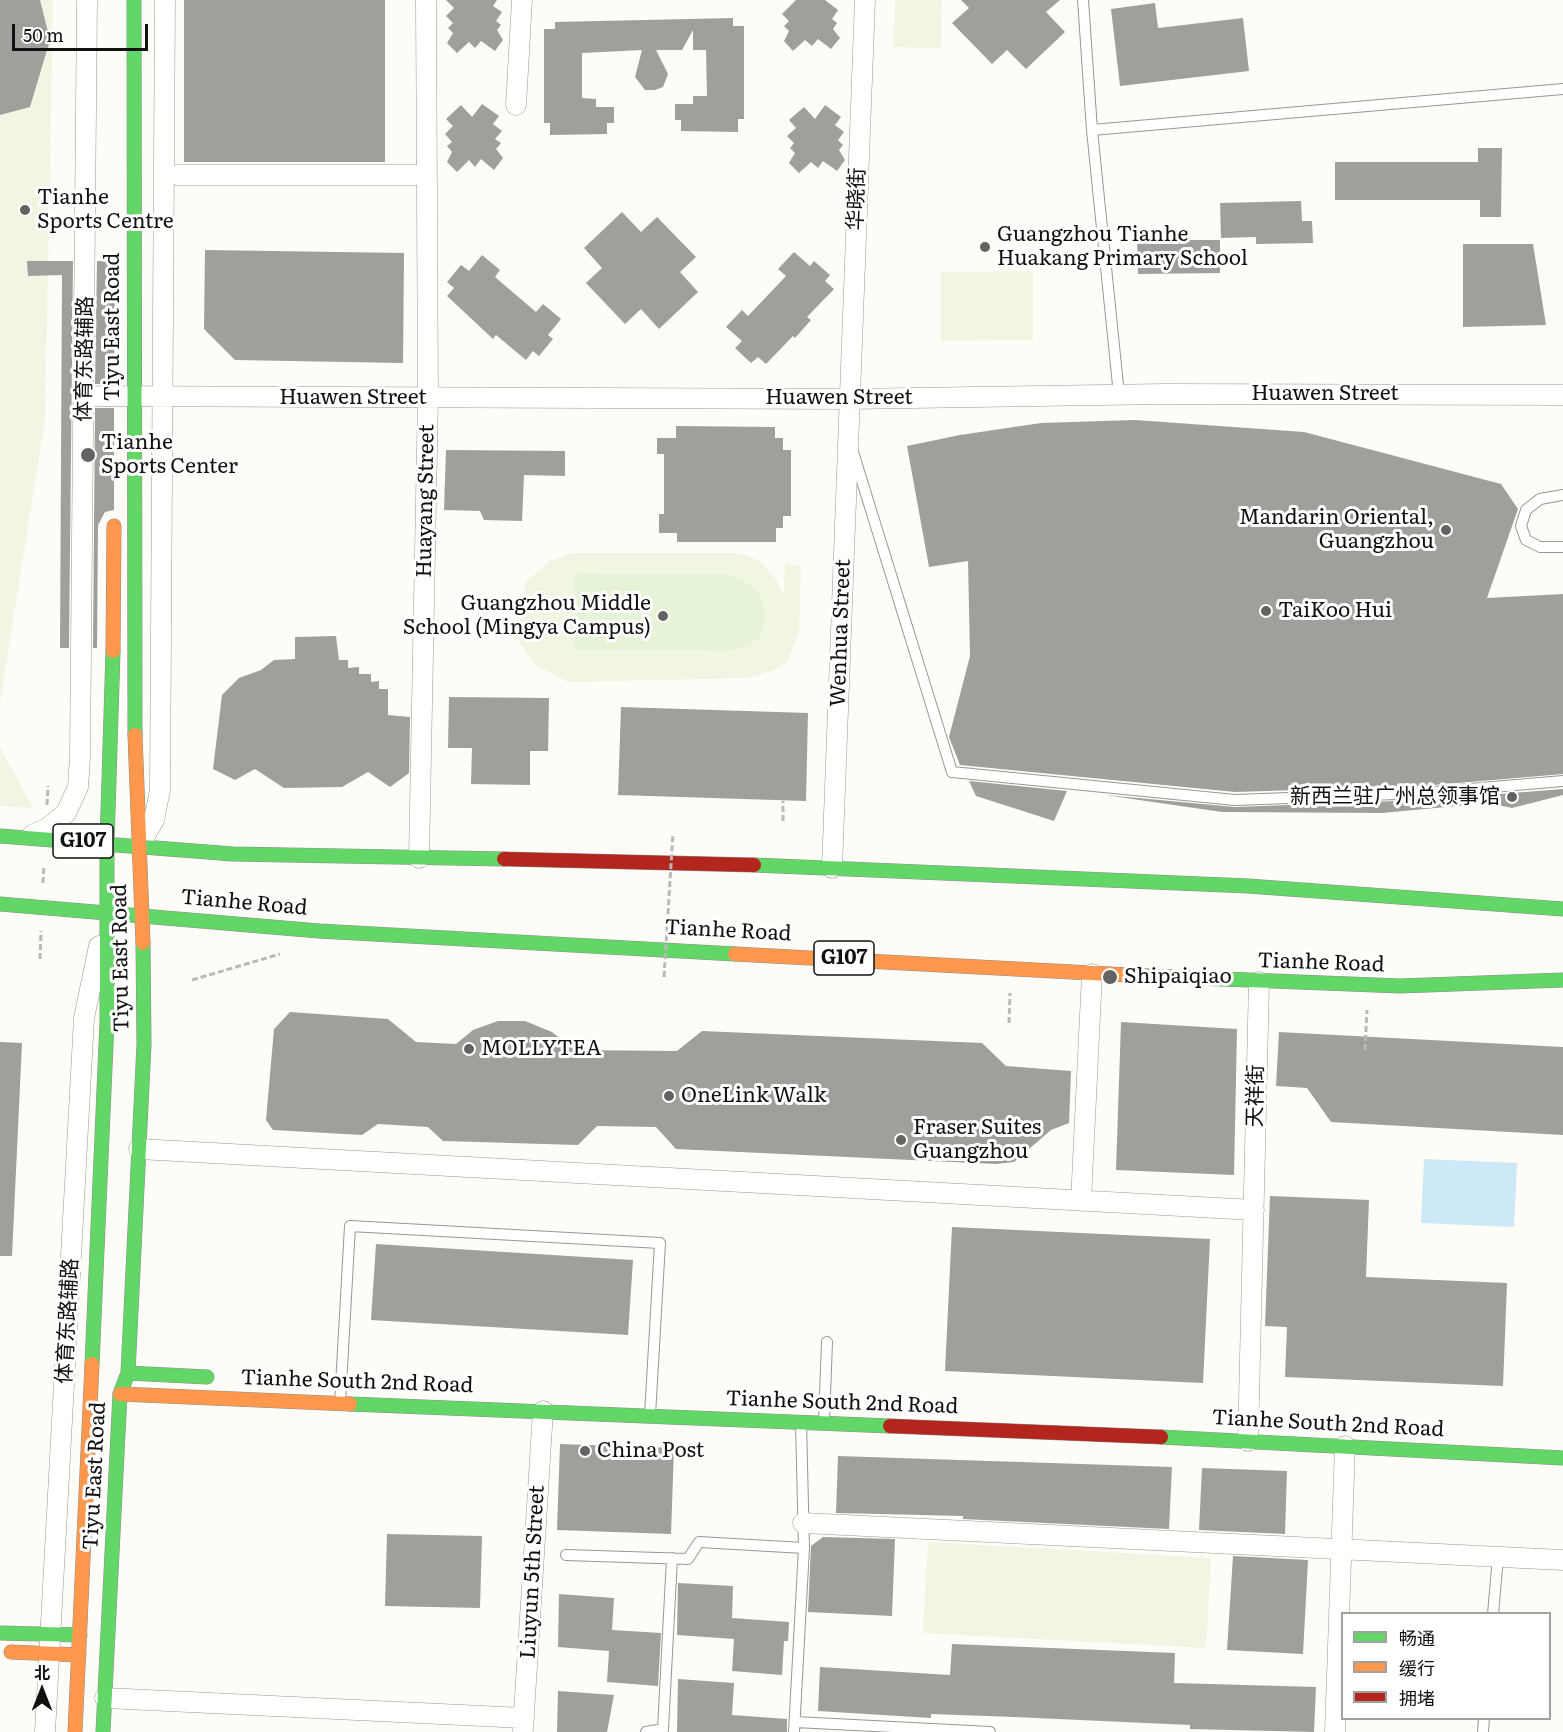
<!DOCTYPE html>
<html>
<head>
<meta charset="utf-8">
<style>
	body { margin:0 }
	#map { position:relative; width:1563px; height:1732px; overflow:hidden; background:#fdfcf7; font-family:Literata,"Noto Sans SC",serif }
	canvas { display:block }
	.legend { position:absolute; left:1341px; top:1612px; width:210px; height:108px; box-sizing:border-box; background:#fff; border:2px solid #a0a0a0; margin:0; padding:8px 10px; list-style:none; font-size:18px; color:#111 }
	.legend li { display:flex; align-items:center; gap:12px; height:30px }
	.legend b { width:30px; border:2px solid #a0a0a0 }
	.north { position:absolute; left:12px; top:1660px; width:60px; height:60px; -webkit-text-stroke:4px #fff; paint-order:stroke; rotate:0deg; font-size:16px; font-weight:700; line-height:24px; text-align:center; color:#111 }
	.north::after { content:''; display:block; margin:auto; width:21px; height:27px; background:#111; clip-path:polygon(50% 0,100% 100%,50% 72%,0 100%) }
	.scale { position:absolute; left:12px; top:24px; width:136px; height:27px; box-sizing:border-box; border:3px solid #111; border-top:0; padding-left:8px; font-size:18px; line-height:21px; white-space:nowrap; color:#111; -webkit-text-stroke:4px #fff; paint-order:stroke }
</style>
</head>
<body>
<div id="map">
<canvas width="1563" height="1732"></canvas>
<ul class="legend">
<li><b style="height:8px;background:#63d668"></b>畅通</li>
<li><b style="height:8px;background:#ff974d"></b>缓行</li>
<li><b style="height:8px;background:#b3261e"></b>拥堵</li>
</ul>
<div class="north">北</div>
<div class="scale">50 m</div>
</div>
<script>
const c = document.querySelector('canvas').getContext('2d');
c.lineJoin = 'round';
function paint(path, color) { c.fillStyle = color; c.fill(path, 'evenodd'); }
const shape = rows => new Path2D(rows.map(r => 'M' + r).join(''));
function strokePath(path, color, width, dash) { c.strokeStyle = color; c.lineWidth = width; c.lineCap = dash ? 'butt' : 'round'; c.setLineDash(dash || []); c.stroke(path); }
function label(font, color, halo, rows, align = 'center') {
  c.font = font + ' Literata,"Noto Sans SC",serif'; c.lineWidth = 6; c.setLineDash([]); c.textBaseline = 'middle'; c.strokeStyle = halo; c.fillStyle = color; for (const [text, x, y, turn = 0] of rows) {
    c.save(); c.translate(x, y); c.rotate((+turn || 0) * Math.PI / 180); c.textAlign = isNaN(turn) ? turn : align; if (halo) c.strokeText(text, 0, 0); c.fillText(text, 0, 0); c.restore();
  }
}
const green = shape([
	[575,573,728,574,747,582,762,597,766,616,761,637,747,646,728,651,574,650]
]);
const pitch = shape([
	[0,0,53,0,45,419,0,703],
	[895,0,942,0,941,48,894,47],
	[1033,271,1033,340,941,341,941,272],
	[573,553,738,553,758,560,775,578,784,594,785,563,801,566,799,631,787,662,772,671,747,678,568,682,534,664,517,638,517,621,526,582,550,561],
	[575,573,728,574,747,582,762,597,766,616,761,637,747,646,728,651,575,650],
	[0,747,33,808,0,806],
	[928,1542,1211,1558,1206,1648,923,1633]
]);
const water = shape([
	[1424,1159,1517,1163,1514,1227,1421,1223]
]);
const building = shape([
	[0,0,40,0,50,40,30,107,0,115],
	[184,0,385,0,385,162,184,162],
	[446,0,497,0,493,6,502,12,496,21,501,25,497,30,503,40,495,51,481,41,475,48,469,42,457,53,447,43,453,33,448,28,453,23,446,16,454,8],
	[796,0,825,0,838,10,832,19,837,23,833,29,840,38,831,49,818,39,812,46,805,40,793,51,784,41,789,31,784,26,789,21,782,14],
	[961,0,1060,0,1046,12,1065,32,1026,69,1007,50,992,64,952,23,969,8],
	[1155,3,1158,28,1243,18,1249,71,1120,86,1111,9],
	[733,18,733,26,744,26,744,119,738,119,738,132,681,131,681,120,675,120,675,104,693,104,693,96,707,96,706,50,693,50,693,30,682,50,656,50,668,74,663,87,655,90,645,90,635,77,642,50,582,53,582,98,596,99,596,107,614,107,614,123,607,123,607,134,550,135,550,123,544,123,544,29,555,29,555,22],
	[482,104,499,116,493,124,502,131,495,139,501,143,496,149,503,158,494,170,481,159,475,167,469,160,457,172,447,162,452,152,447,146,452,142,445,134,453,126,446,119,461,105,472,117],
	[825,105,841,117,835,125,844,132,838,140,843,145,839,150,845,160,837,171,823,161,818,168,811,162,799,173,789,163,795,153,790,148,794,143,787,136,796,128,789,120,804,107,815,119],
	[1478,148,1502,148,1501,217,1480,217,1480,200,1335,200,1335,162,1478,162],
	[1301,201,1302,221,1312,221,1313,243,1256,244,1256,237,1221,238,1220,203],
	[622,212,641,232,657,217,696,257,680,272,698,292,659,329,641,309,625,324,586,283,602,268,584,248],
	[1137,240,1220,240,1220,273,1138,274],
	[1463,244,1533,244,1546,325,1463,327],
	[205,250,404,253,403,363,235,360,204,329],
	[794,252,810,266,814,261,830,275,825,281,834,289,807,317,811,320,795,338,793,336,766,364,758,357,751,363,735,348,742,341,726,327,742,310,748,316,786,276,778,269],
	[482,255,500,270,495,277,536,312,543,304,561,319,548,335,553,339,539,356,533,351,526,360,496,335,493,339,447,296,454,288,447,282,461,265,469,271],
	[27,261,73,261,69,648,60,648,62,275,28,276],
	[97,261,115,261,114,384,95,384],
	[95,408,114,408,114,510,105,512,98,525,97,648,93,648],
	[1135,420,1304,432,1501,484,1518,509,1487,598,1563,594,1563,774,1423,786,1235,792,960,765,949,737,970,656,968,561,929,567,907,446,960,435,1041,423],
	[676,426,775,427,775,438,783,438,783,450,791,450,791,516,783,516,783,528,776,528,776,542,677,542,677,533,659,533,659,514,664,514,664,454,657,454,657,438,676,438],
	[446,450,565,451,565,476,524,475,522,521,484,520,480,511,444,510],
	[336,636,339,660,348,660,348,668,359,667,359,674,371,674,371,682,379,681,379,689,388,689,388,715,410,717,409,773,390,787,368,772,342,787,284,788,255,769,235,780,213,769,222,695,239,678,261,670,274,660,295,659,295,637],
	[449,697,549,698,548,751,530,751,530,785,471,784,472,748,448,748],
	[621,707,808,713,806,801,618,795],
	[969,781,1067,791,1054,821,976,796],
	[1563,789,1563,795,1512,808,1489,803,1382,813,1222,812,1105,795,1235,807,1424,800],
	[290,1012,388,1019,416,1042,456,1044,473,1030,498,1021,525,1021,552,1032,575,1050,677,1051,702,1031,982,1043,1006,1066,1071,1071,1069,1123,1051,1130,1014,1162,996,1164,676,1149,656,1127,597,1126,578,1145,443,1141,428,1127,378,1124,362,1135,273,1130,266,1120,274,1029],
	[1121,1022,1237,1029,1234,1175,1116,1170],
	[1279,1032,1563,1047,1563,1135,1331,1122,1307,1088,1276,1086],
	[0,1042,22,1043,12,1256,0,1256],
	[1270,1196,1369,1200,1366,1277,1507,1283,1503,1386,1285,1377,1287,1327,1265,1326],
	[952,1227,1210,1239,1203,1383,945,1371],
	[376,1244,633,1260,628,1335,371,1320],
	[560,1444,674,1448,671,1534,557,1530],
	[838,1456,1172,1467,1169,1529,963,1519,963,1516,836,1513],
	[1202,1468,1287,1471,1285,1534,1199,1530],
	[387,1534,482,1536,480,1608,385,1606],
	[823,1537,895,1539,892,1616,808,1612,811,1546],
	[1233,1556,1308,1560,1303,1654,1227,1650],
	[678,1583,733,1586,732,1618,789,1622,788,1641,784,1641,782,1675,732,1671,734,1639,677,1635],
	[559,1594,614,1598,612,1630,661,1633,658,1686,607,1682,609,1651,558,1647],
	[952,1644,1175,1653,1174,1683,1316,1687,1314,1732,1190,1729,1190,1725,1014,1717,931,1714,931,1718,818,1711,820,1667,950,1675],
	[678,1679,734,1683,732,1715,787,1719,787,1732,677,1732],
	[558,1691,614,1695,607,1732,557,1732]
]);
const path = shape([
	[47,805,48,786],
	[783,821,783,801],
	[43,883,44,865],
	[40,959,41,931],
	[192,980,280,954],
	[1009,1023,1010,993],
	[1365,1050,1367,1010]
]);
const lane = shape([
	[1083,0,1092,130,1119,395],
	[1092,130,1563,89],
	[853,452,952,772,1235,800,1423,793,1563,781],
	[1563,495,1540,499,1526,510,1521,526,1526,540,1540,547,1563,547],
	[340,1403,350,1226,660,1243,650,1415],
	[824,1422,827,1342],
	[566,1555,688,1559,699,1542,804,1548],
	[1493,1614,1498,1557],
	[795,1722,990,1732],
	[646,1732,663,1729,672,1558],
	[794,1732,804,1548,801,1422],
	[1483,1732,1484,1718]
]);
const street = shape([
	[516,105,522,0],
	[177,175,427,175],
	[85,396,849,399,1164,394,1563,395],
	[32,835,48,828,66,813,78,787,80,757,87,0],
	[140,844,154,820,160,790,165,0],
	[419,858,428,398,426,0],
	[832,868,865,0],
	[139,1149,1254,1210],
	[1081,1201,1092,974],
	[1248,1441,1259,982],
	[803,1523,1563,1560],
	[105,1698,524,1718],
	[523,1729,543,1411],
	[45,1732,84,1018,99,946],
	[1335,1732,1345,1446]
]);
const fast = shape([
	[134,0,135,735],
	[0,836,233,854,504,859],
	[754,865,1248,886,1563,909],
	[0,904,319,931,735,954],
	[1147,976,1400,986,1563,980],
	[92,1364,107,1022,107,843,113,651],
	[128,1373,207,1377],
	[350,1404,890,1426],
	[1161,1437,1563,1458],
	[0,1633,80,1635],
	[103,1732,120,1394,128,1373,144,1044,143,943]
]);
const slow = shape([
	[113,651,114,526],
	[135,735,143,943],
	[735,954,1147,976],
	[120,1394,350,1404],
	[11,1652,79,1655],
	[75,1732,92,1364]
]);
const jam = shape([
	[504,859,754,865],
	[890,1426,1161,1437]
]);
const pathBridge = shape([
	[664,977,673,833]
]);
const markers = [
	[25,210,6,"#646362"],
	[985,247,6,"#646362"],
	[88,455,8,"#646362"],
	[1446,530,6,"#646362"],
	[1266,611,6,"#646362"],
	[663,616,6,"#646362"],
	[1512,797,6,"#646362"],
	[1110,977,8,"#646362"],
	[469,1049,6,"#646362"],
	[669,1096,6,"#646362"],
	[901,1140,6,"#646362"],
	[585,1451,6,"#646362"]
];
const shields = [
	[83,841,60],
	[844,958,60]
];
const shieldNames = [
	["G107",83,841],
	["G107",844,958]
];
const poiNames = [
	["Tianhe",37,198],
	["Sports Centre",37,222],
	["Guangzhou Tianhe",997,235],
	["Huakang Primary School",997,259],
	["Tianhe",101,443],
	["Sports Center",101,467],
	["Mandarin Oriental,",1434,518,"right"],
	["Guangzhou",1434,542,"right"],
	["Guangzhou Middle",651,604,"right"],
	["School (Mingya Campus)",651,628,"right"],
	["TaiKoo Hui",1278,611],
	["新西兰驻广州总领事馆",1500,797,"right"],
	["Shipaiqiao",1124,977],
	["MOLLYTEA",481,1049],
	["OneLink Walk",681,1096],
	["Fraser Suites",913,1128],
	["Guangzhou",913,1152],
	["China Post",597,1451]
];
const streetNames = [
	["华晓街",857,199,-88],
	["Tiyu East Road",113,327,-90],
	["体育东路辅路",85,359,-89],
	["Huawen Street",1325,394],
	["Huawen Street",353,398],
	["Huawen Street",839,398],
	["Huayang Street",426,501,-89],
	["Wenhua Street",841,633,-88],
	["Tianhe Road",244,903,5],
	["Tianhe Road",728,931,3],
	["Tiyu East Road",121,958,-91],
	["Tianhe Road",1321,963,2],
	["天祥街",1256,1096,-89],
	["体育东路辅路",68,1321,-87],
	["Tianhe South 2nd Road",357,1382,2],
	["Tianhe South 2nd Road",842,1403,2],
	["Tianhe South 2nd Road",1328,1424,3],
	["Tiyu East Road",95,1476,-87],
	["Liuyun 5th Street",533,1572,-87]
];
paint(green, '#e7f3d7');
paint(pitch, '#f0f6e1');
paint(water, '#cde8f7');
paint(building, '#a19f9c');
strokePath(lane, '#979795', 12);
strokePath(street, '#979795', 21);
strokePath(fast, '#8e8d8b', 15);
strokePath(slow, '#8e8d8b', 15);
strokePath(jam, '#8e8d8b', 15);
strokePath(path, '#b9b9b8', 3, [6, 3]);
strokePath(lane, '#fffffe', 10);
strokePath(street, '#fffffe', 20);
strokePath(fast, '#63d668', 14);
strokePath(slow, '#ff974d', 14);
strokePath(jam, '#b3261e', 14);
strokePath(pathBridge, '#b9b9b8', 3, [6, 3]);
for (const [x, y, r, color] of markers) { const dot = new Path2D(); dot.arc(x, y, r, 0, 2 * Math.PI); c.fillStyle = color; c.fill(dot); strokePath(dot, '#fff', 2); }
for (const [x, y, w] of shields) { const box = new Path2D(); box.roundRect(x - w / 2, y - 17, w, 34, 4.5); c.fillStyle = '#fff'; c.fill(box); strokePath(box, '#111', 1.5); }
label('bold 20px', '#111', null, shieldNames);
label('21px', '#111', '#fff', poiNames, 'left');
label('21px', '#111', '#fff', streetNames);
</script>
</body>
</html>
